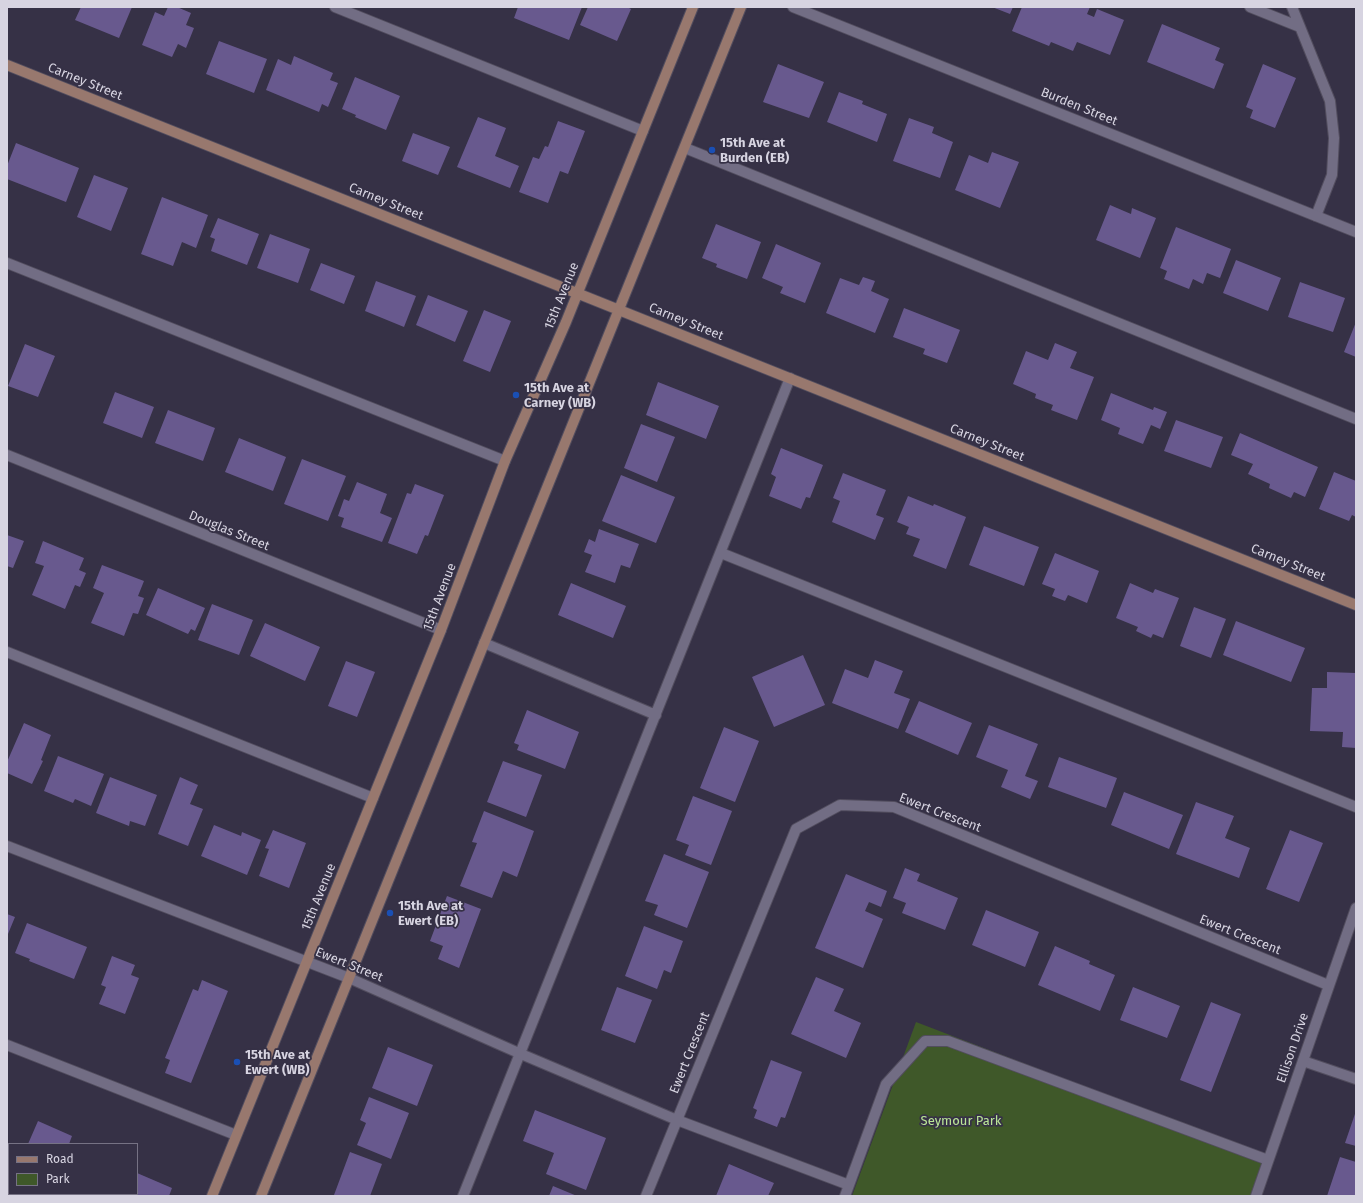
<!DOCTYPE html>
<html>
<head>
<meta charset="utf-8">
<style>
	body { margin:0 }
	#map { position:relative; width:1363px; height:1203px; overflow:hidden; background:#363146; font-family:"Fira Sans",sans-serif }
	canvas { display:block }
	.frame { position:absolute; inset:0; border:8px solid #d7d4e1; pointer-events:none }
	.legend { position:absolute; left:8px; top:1143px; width:130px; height:52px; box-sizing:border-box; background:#363146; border:1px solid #767284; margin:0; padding:5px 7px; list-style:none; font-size:12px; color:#d7d4e1 }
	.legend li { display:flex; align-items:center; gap:8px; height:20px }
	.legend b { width:20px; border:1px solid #767284 }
</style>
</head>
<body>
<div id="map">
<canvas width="1363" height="1203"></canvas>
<div class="frame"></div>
<ul class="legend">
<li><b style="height:5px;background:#98786e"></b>Road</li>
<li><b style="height:11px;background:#3f5829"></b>Park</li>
</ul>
</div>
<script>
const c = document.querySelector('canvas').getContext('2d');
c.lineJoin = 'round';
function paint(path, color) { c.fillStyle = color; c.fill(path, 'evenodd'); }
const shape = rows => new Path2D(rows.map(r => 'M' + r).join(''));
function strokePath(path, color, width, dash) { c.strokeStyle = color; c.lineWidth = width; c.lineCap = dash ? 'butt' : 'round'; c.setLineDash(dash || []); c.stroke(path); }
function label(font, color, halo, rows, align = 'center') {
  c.font = font + ' "Fira Sans",sans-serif'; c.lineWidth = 3.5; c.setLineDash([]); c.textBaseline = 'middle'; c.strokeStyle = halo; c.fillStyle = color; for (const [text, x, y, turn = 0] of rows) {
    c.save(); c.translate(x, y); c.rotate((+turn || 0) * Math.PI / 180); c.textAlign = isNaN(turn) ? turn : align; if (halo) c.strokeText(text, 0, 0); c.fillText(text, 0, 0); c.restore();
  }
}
const green = shape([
	[916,1022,1271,1158,1258,1196,852,1196]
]);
const building = shape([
	[81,7,132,7,119,38,75,20],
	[168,7,177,7,191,13,186,25,194,28,186,48,178,44,172,57,142,45,155,12,164,16],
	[518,7,582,7,569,40,514,18],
	[588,7,627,7,631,9,617,41,580,25],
	[992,7,1013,7,1010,14],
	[1022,7,1090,7,1087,14,1094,17,1097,9,1124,20,1110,55,1077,42,1073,51,1051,42,1049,46,1012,31],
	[1162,24,1220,48,1215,60,1224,64,1214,89,1147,62],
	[219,41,267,59,254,93,206,74],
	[294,56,333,73,330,80,338,83,328,107,322,104,319,112,266,90,278,59,291,65],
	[778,64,824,82,809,118,763,102],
	[1263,64,1296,78,1275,128,1250,118,1253,110,1246,107],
	[355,77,400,96,386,130,355,117,356,115,342,109],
	[839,92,863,101,862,104,887,114,877,142,827,122],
	[478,117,506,128,495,156,519,166,510,188,457,167],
	[909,118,934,127,932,133,953,142,940,178,893,161],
	[558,121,585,131,568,174,560,171,548,203,519,192,533,157,539,159,545,146,548,147],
	[413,133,450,147,438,175,402,161],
	[16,143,79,168,66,202,7,179,7,166],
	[992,152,1019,162,1000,208,955,190,969,155,988,163],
	[94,175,128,188,111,231,77,217],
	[162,197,208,215,196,248,182,242,173,266,141,254],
	[1110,205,1131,214,1132,208,1156,218,1140,258,1096,240],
	[218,218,259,234,247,265,211,251,215,239,210,237],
	[716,224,761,242,747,279,716,267,717,264,702,258],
	[1176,227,1231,249,1220,278,1207,273,1203,284,1193,279,1189,289,1164,279,1167,271,1160,268],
	[270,234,310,249,298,283,257,268],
	[776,244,821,263,805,303,780,293,783,287,762,278],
	[1236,260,1281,278,1268,311,1223,293],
	[321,263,355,276,344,304,310,290],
	[863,277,875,281,871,291,889,299,875,333,826,313,840,278,859,285],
	[376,281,416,296,404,327,365,311],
	[1300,282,1345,298,1333,332,1288,317],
	[428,295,468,311,455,342,416,325],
	[904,308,960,330,947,363,923,354,925,349,893,337],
	[484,310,511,321,490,372,463,361],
	[1356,322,1356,357,1344,352],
	[1055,343,1077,352,1070,368,1094,377,1077,420,1051,410,1053,405,1035,398,1036,394,1013,384,1026,351,1048,360],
	[25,344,55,356,38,397,8,386],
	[658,382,719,406,706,439,646,415],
	[115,392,154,407,142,438,103,423],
	[1111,393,1153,410,1154,407,1167,412,1160,429,1151,425,1143,444,1118,434,1120,428,1101,420],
	[168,410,215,428,203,461,155,443],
	[1176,420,1223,437,1211,468,1164,451],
	[641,424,675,437,657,482,624,468],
	[1240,433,1318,467,1305,497,1294,492,1291,498,1269,488,1270,484,1248,474,1253,464,1231,455],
	[239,438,286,457,273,491,225,472],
	[781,448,823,465,810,498,806,497,801,509,769,496,776,477,771,474],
	[302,459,346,476,328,521,284,504],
	[1334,472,1356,481,1356,517,1352,515,1349,521,1319,509],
	[843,473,886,490,876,515,884,518,875,540,832,522,840,501,833,498],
	[621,475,675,497,656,543,602,521],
	[357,482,387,494,380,513,392,518,382,542,341,527,344,518,338,516,344,499,349,501],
	[415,484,444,495,428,536,425,535,417,554,388,543,407,493,411,494],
	[908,496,933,506,934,504,966,517,946,569,913,556,920,539,906,534,909,527,897,522],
	[984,526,1039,547,1024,586,969,565],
	[599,529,639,544,630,568,621,565,615,583,585,572,592,555,584,552,589,539,595,542],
	[7,535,24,541,13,568,7,566],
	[43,541,84,558,79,570,86,573,80,587,75,585,65,609,32,595,44,566,35,563],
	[1055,553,1099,571,1087,603,1068,595,1065,601,1052,596,1055,589,1042,584],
	[102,565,144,581,138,596,144,598,138,614,133,613,124,636,91,623,104,593,93,588],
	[571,583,626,606,613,638,558,615],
	[1130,583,1153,593,1155,589,1179,598,1163,638,1153,634,1151,638,1136,631,1138,627,1116,618],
	[158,588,205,608,195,631,191,629,188,634,146,615],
	[212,604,253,620,239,655,198,640],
	[1194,607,1226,619,1211,658,1180,646],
	[1236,621,1305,648,1291,682,1223,655],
	[265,623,320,647,305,681,250,656],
	[803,655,825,705,774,727,752,677],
	[875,660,903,671,894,693,910,699,898,729,832,703,845,669,868,678],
	[346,661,375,672,357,717,328,706],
	[1327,672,1356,673,1356,748,1342,747,1343,732,1310,731,1312,688,1327,688],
	[919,701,972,723,958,755,905,732],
	[527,710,579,732,565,769,517,750,519,745,514,743],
	[24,723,51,735,41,760,43,761,32,784,7,773,7,762],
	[989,725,1038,744,1025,776,1038,781,1030,799,1001,787,1008,770,976,757],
	[724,727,759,741,735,802,700,788],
	[58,756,104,774,91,806,75,799,73,803,44,791],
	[1059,757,1117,778,1106,808,1048,787],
	[503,761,542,775,526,817,487,802],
	[110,777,157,795,145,826,130,821,129,826,96,813],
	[180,777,198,785,190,804,203,809,188,846,158,834],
	[1124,792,1183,815,1169,849,1111,825],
	[693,796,732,811,711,865,685,855,689,845,676,840],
	[1196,802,1234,816,1225,838,1250,848,1239,878,1176,854],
	[484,811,534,831,517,877,503,871,492,898,460,886,477,843,472,842],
	[214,825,241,836,242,832,261,840,247,875,201,856],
	[273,830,306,843,289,888,259,876,269,849,265,848],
	[1290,830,1323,843,1299,902,1266,889],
	[664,854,709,872,687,928,654,915,658,905,645,901],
	[905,868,920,874,917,881,958,898,945,930,902,913,906,903,893,898],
	[846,874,887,891,881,907,869,902,865,911,883,919,863,968,815,948],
	[447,896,481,909,459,968,438,959,443,946,430,941],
	[986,910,1039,932,1025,967,972,945],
	[7,914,15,917,8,934,7,933],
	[27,923,87,947,74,979,29,961,30,959,15,953],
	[644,926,683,941,671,973,664,970,657,989,625,976],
	[1055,946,1090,961,1089,964,1115,975,1100,1011,1038,985],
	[112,956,135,965,131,975,139,978,125,1014,99,1004,106,987,101,985],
	[816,977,844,989,834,1011,861,1023,846,1058,791,1034],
	[202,980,228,991,191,1083,165,1073,170,1060,165,1058,193,989,198,991],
	[617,987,652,1000,635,1043,601,1030],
	[1133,987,1180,1006,1167,1038,1120,1020],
	[1211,1002,1241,1014,1211,1092,1180,1080],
	[388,1047,433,1065,417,1106,372,1088],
	[771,1060,802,1072,785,1118,781,1117,777,1127,754,1118,757,1110,753,1108],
	[369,1097,409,1113,391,1159,357,1145,366,1123,360,1120],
	[535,1110,606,1138,586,1190,546,1174,554,1153,523,1141],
	[1356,1111,1356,1146,1345,1143],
	[38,1121,72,1136,69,1144,28,1144],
	[7,1143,9,1144,9,1165,7,1170],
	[350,1152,382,1164,370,1196,334,1195],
	[1340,1157,1356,1162,1356,1196,1327,1196],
	[729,1164,774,1183,768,1196,716,1196],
	[137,1173,172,1188,169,1196,125,1196,126,1194,137,1194],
	[553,1186,577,1196,549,1196],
	[87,1194,113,1194,112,1196,87,1196]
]);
const lane = shape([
	[335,7,643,131],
	[1250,7,1300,27],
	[1292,7,1330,101,1334,138,1332,175,1316,216],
	[685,148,1356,419],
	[7,263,505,461],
	[721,553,1356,807],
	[484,643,656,715],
	[7,652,373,798],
	[7,1045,236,1135],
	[1303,1061,1356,1079],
	[677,1120,849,1185],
	[463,1196,790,378],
	[845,1196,886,1084,925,1041,948,1041,1268,1160]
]);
const street = shape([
	[793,7,1356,232],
	[7,455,441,630],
	[7,846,349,978,521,1054,677,1120],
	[646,1196,796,829,840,805,894,807,1328,985],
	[1256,1196,1356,908]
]);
const secondary = shape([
	[7,65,1356,605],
	[212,1196,441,630,505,461,566,322,693,7],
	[261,1196,741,7]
]);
const markers = [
	[712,150,4,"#1a4fb4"],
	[516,395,4,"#1a4fb4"],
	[390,913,4,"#1a4fb4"],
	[237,1062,4,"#1a4fb4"]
];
const streetNames = [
	["Carney Street",85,82,22],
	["Burden Street",1079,107,22],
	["Carney Street",386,202,22],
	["15th Avenue",562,296,-68],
	["Carney Street",686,322,22],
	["Carney Street",987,443,22],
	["Douglas Street",229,531,22],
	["Carney Street",1288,563,22],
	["15th Avenue",440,597,-69],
	["Ewert Crescent",940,813,21],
	["15th Avenue",319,897,-68],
	["Ewert Crescent",1240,935,22],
	["Ewert Street",349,965,22],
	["Ellison Drive",1293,1048,-71],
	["Ewert Crescent",690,1053,-68]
];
const poiNames = [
	["15th Ave at",720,143],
	["Burden (EB)",720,158],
	["15th Ave at",524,388],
	["Carney (WB)",524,403],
	["15th Ave at",398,906],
	["Ewert (EB)",398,921],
	["15th Ave at",245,1055],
	["Ewert (WB)",245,1070]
];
const parkNames = [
	["Seymour Park",961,1121]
];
paint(green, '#3f5829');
paint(building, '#68598e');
strokePath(lane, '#524d5e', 12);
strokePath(street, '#524d5e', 12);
strokePath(secondary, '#524d5e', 12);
strokePath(lane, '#726d84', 10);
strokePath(street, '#726d84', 10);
strokePath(secondary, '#98786e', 10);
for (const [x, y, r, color] of markers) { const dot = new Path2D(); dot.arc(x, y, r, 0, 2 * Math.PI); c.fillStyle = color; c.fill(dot); strokePath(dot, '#363146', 1.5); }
label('13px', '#d7d4e1', '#363146', streetNames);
label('bold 13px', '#d7d4e1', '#363146', poiNames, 'left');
label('13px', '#bae696', '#363146', parkNames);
</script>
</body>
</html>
